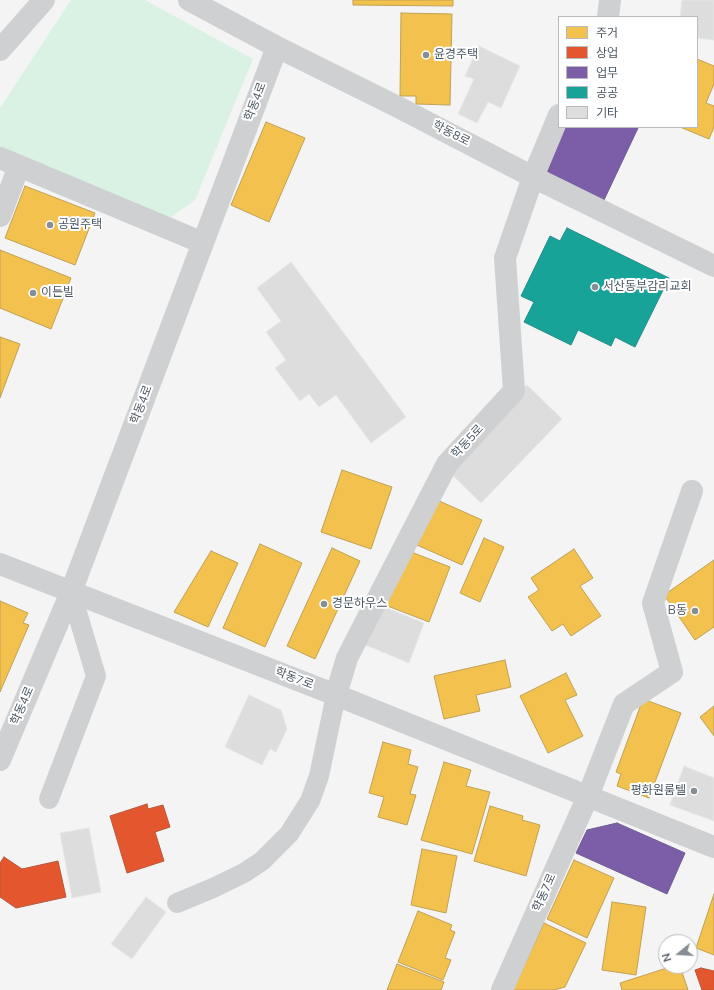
<!DOCTYPE html>
<html>
<head>
<meta charset="utf-8">
<style>
	body { margin:0 }
	#map { position:relative; width:714px; height:990px; overflow:hidden; background:#f4f4f4; font-family:"Nunito Sans","Noto Sans KR",sans-serif }
	canvas { display:block }
	.legend { position:absolute; left:558px; top:16px; width:140px; height:112px; box-sizing:border-box; background:#fff; border:1px solid #b7bbc0; margin:0; padding:5px 7px; list-style:none; font-size:12px; color:#4a5661 }
	.legend li { display:flex; align-items:center; gap:8px; height:20px }
	.legend b { width:20px; border:1px solid #b7bbc0 }
	.north { position:absolute; left:658px; top:934px; width:40px; height:40px; box-sizing:border-box; background:#fff; border:1px solid #b7bbc0; border-radius:50%; rotate:252deg; font-size:11px; font-weight:700; line-height:16px; text-align:center; color:#4a5661 }
	.north::after { content:''; display:block; margin:auto; width:14px; height:18px; background:#868d94; clip-path:polygon(50% 0,100% 100%,50% 72%,0 100%) }
</style>
</head>
<body>
<div id="map">
<canvas width="714" height="990"></canvas>
<ul class="legend">
<li><b style="height:11px;background:#f2c14e"></b>주거</li>
<li><b style="height:11px;background:#e4572e"></b>상업</li>
<li><b style="height:11px;background:#7b5ea7"></b>업무</li>
<li><b style="height:11px;background:#17a398"></b>공공</li>
<li><b style="height:11px;background:#ddddde"></b>기타</li>
</ul>
<div class="north">N</div>
</div>
<script>
const c = document.querySelector('canvas').getContext('2d');
c.lineJoin = 'round';
function paint(path, color) { c.fillStyle = color; c.fill(path, 'evenodd'); }
const shape = rows => new Path2D(rows.map(r => 'M' + r).join(''));
function strokePath(path, color, width, dash) { c.strokeStyle = color; c.lineWidth = width; c.lineCap = dash ? 'butt' : 'round'; c.setLineDash(dash || []); c.stroke(path); }
function label(font, color, halo, rows, align = 'center') {
  c.font = font + ' "Nunito Sans","Noto Sans KR",sans-serif'; c.lineWidth = 4; c.setLineDash([]); c.textBaseline = 'middle'; c.strokeStyle = halo; c.fillStyle = color; for (const [text, x, y, turn = 0] of rows) {
    c.save(); c.translate(x, y); c.rotate((+turn || 0) * Math.PI / 180); c.textAlign = isNaN(turn) ? turn : align; if (halo) c.strokeText(text, 0, 0); c.fillText(text, 0, 0); c.restore();
  }
}
const green = shape([
	[71,0,145,0,253,59,195,200,170,218,0,151,0,108]
]);
const homes = shape([
	[353,0,453,0,453,6,353,5,353,0],
	[401,13,452,14,450,105,416,104,416,96,400,96,401,13],
	[697,59,714,66,714,84,706,103,714,106,714,127,709,139,680,127,697,127,697,59],
	[266,122,305,138,269,222,231,205,266,122],
	[25,186,95,213,75,265,5,238,25,186],
	[0,250,71,278,51,329,0,308,0,250],
	[0,337,20,344,0,398,0,337],
	[342,470,392,487,371,549,321,532,342,470],
	[437,500,482,520,462,565,417,545,437,500],
	[484,538,504,547,480,602,460,593,484,538],
	[260,544,302,563,265,647,223,628,260,544],
	[332,548,360,561,315,659,287,646,332,548],
	[574,549,593,578,580,586,601,616,571,636,563,624,552,631,528,597,539,590,531,578,574,549],
	[406,550,450,567,429,622,385,605,406,550],
	[211,551,238,563,208,627,174,612,211,551],
	[714,560,714,627,695,640,664,595,714,560],
	[0,601,28,613,23,623,29,625,0,692,0,601],
	[505,660,511,687,476,695,480,711,444,719,434,676,505,660],
	[566,673,577,695,565,700,583,736,548,753,520,696,566,673],
	[643,699,681,713,649,798,617,786,621,774,616,772,643,699],
	[714,706,714,736,700,717,714,706],
	[383,742,411,750,408,764,418,767,410,794,416,795,407,825,378,817,384,797,369,793,383,742],
	[444,762,471,770,466,786,490,792,472,854,421,840,444,762],
	[490,806,523,816,522,820,540,825,526,876,474,861,490,806],
	[422,849,457,856,446,913,411,905,422,849],
	[574,860,614,878,587,938,547,919,574,860],
	[714,894,714,955,696,948,714,894],
	[612,902,646,907,636,975,602,970,612,902],
	[418,911,452,925,450,930,455,932,445,958,451,960,443,980,398,962,418,911],
	[544,923,586,943,565,987,554,990,513,990,544,923],
	[397,964,444,982,441,990,387,990,397,964],
	[673,966,680,966,688,990,622,990,620,983,673,966]
]);
const shops = shape([
	[147,804,148,809,163,805,170,827,155,832,164,861,127,873,110,816,147,804],
	[4,857,22,869,58,861,66,897,16,908,0,897,0,863,4,857],
	[701,968,714,971,714,990,702,990,695,970,701,968]
]);
const offices = shape([
	[559,127,636,127,638,128,604,200,539,168,559,127],
	[617,823,685,853,667,894,576,853,587,830,617,823]
]);
const public = shape([
	[567,228,669,278,635,347,615,337,611,346,578,330,571,345,524,322,534,302,521,296,550,236,560,241,567,228]
]);
const building = shape([
	[682,0,714,0,714,40,697,38,697,17,680,17,682,0],
	[479,46,520,66,501,108,488,102,477,123,458,114,474,79,465,76,479,46],
	[291,262,406,417,371,443,336,395,319,407,309,394,300,401,275,368,286,360,266,332,281,321,257,288,291,262],
	[527,385,562,419,481,503,446,469,527,385],
	[377,604,424,623,409,663,361,643,377,604],
	[249,695,281,710,287,729,276,752,270,749,262,765,225,747,249,695],
	[684,766,714,778,714,821,670,805,684,766],
	[89,828,101,892,72,898,60,833,89,828],
	[146,897,166,912,132,959,111,944,146,897]
]);
const service = shape([
	[49,799,96,676,71,592],
	[177,903,213,888,244,873,262,861,289,834,310,801,319,776,336,695]
]);
const minor = shape([
	[189,0,277,47,398,107,533,177,714,266],
	[608,17,610,0],
	[0,50,44,0],
	[0,158,203,243],
	[0,216,19,166],
	[0,564,336,695,714,847],
	[336,695,347,658,447,464,514,391,505,258,533,177,559,115],
	[0,760,71,592,277,47],
	[502,990,588,796,624,704,672,672,653,603,692,491]
]);
const markers = [
	[426,55,4,"#868d94"],
	[50,225,4,"#868d94"],
	[595,287,4,"#868d94"],
	[33,293,4,"#868d94"],
	[324,604,4,"#868d94"],
	[695,611,4,"#868d94"],
	[694,791,4,"#868d94"]
];
const poiNames = [
	["윤경주택",434,55],
	["공원주택",58,225],
	["서산동부감리교회",603,287],
	["이든빌",41,293],
	["경문하우스",332,604],
	["B동",687,611,"right"],
	["평화원룸텔",686,791,"right"]
];
const streetNames = [
	["학동4로",256,102,-69],
	["학동8로",451,134,27],
	["학동4로",142,405,-69],
	["학동5로",468,442,-47],
	["학동7로",294,679,21],
	["학동4로",23,706,-67],
	["학동7로",545,893,-66]
];
paint(green, '#d9f2e3');
paint(homes, '#f2c14e');
strokePath(homes, '#c0a154', 1);
paint(shops, '#e4572e');
strokePath(shops, '#b6573d', 1);
paint(offices, '#7b5ea7');
strokePath(offices, '#6c5c92', 1);
paint(public, '#17a398');
strokePath(public, '#268c88', 1);
paint(building, '#ddddde');
strokePath(building, '#e5e6e7', 1);
strokePath(service, '#ced0d2', 20);
strokePath(minor, '#ced0d2', 22);
for (const [x, y, r, color] of markers) { const dot = new Path2D(); dot.arc(x, y, r, 0, 2 * Math.PI); c.fillStyle = color; c.fill(dot); strokePath(dot, '#fff', 1.5); }
label('12px', '#4a5661', '#fff', poiNames, 'left');
label('12px', '#4a5661', '#fff', streetNames);
</script>
</body>
</html>
